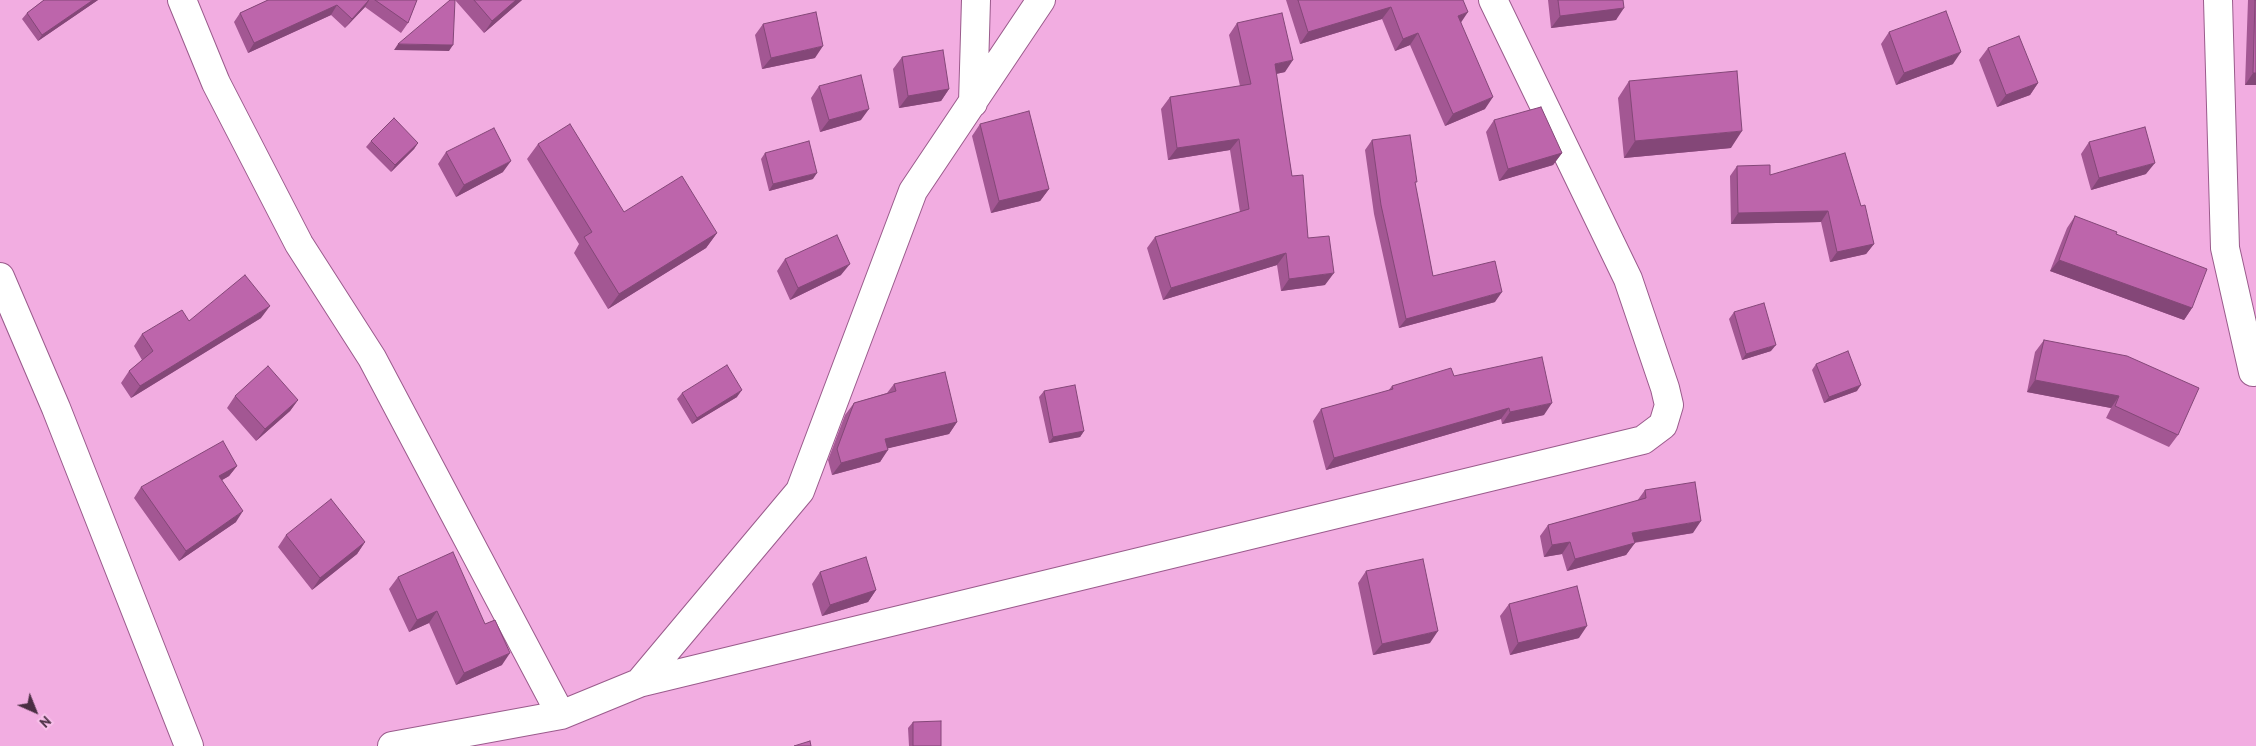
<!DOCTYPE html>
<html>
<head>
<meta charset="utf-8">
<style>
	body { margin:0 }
	#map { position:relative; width:2256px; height:746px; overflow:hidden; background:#f2ade1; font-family:"PT Sans",sans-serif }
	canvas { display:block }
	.north { position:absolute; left:10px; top:686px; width:50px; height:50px; -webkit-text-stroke:4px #f7bfe9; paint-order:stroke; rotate:136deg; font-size:14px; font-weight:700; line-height:20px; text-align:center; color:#4a2e43 }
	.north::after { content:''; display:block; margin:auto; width:18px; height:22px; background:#4a2e43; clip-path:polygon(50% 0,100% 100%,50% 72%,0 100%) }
</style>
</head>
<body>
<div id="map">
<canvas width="2256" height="746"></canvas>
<div class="north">N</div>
</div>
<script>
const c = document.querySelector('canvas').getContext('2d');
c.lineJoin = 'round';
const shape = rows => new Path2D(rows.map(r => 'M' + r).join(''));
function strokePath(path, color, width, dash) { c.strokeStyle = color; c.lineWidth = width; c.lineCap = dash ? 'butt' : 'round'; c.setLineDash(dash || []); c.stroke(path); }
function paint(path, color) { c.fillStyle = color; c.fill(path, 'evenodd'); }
const street = shape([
	[182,0,216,83,299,244,372,358,561,715],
	[2218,0,2225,248,2253,372],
	[973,103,976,0],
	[639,683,800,491,913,191,1041,0],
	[392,746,561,715,639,683,1643,440,1663,425,1669,405,1665,388,1628,279,1493,0]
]);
const secondary = shape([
	[0,277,56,408,189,746]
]);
const wall = shape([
	[44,0,98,0,38,41,22,19,27,13],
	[268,0,417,0,408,23,401,33,365,7,345,28,331,15,248,53,234,22,240,13],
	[455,0,522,0,484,33],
	[1286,0,1463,0,1461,22,1485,109,1445,126,1410,45,1395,51,1382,19,1300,44],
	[1548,0,1623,0,1616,20,1551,28],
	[2248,0,2256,0,2256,85,2245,85],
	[1237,23,1285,72,1276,74,1292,176,1308,238,1325,285,1281,291,1277,265,1163,300,1147,248,1155,237,1240,212,1230,150,1168,160,1161,109,1170,97,1240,86,1229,35],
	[763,24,815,58,762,69,755,35],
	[1889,32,1953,64,1896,85,1881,44],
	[1988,48,2038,83,2030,95,1997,107,1979,60],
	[902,57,949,89,941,101,899,108,893,69],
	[1629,81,1731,148,1624,158,1618,98],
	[819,86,861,120,820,132,811,98],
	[1494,120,1562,153,1553,165,1499,181,1486,132],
	[980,124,1049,189,1040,201,991,213,972,136],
	[1372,140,1415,185,1433,276,1495,302,1399,328,1374,214,1365,150],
	[371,141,418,143,414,149,391,172,366,147],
	[2089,142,2146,174,2091,190,2081,154],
	[538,144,624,212,717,233,706,248,608,309,574,253,579,244,527,159],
	[446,152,503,172,456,197,438,164],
	[765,153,813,179,769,191,761,159],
	[1737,166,1861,206,1874,244,1866,254,1830,262,1821,222,1731,224,1730,176],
	[2075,216,2116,234,2192,308,2184,320,2050,271,2067,228],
	[785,259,841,275,790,300,777,271],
	[1734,312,1771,351,1742,360,1729,319],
	[261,318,131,398,121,383,129,371,142,360,134,346,142,334,189,321],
	[2044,340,2178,435,2169,447,2106,418,2111,408,2027,392,2035,352],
	[1816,364,1857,391,1824,403,1812,370],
	[1454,376,1544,415,1502,424,1501,419,1326,470,1313,421,1321,409,1388,391,1392,386],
	[894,384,957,422,949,434,888,448,880,462,832,475,828,460,845,415,854,403,887,393],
	[1044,391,1084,431,1080,437,1049,443,1039,397],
	[682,393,737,397,692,424,677,399],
	[235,396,298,400,290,411,256,441,227,408],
	[237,466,229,476,222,480,236,522,179,561,134,498,141,487],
	[1645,490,1693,533,1634,543,1626,555,1567,571,1562,554,1544,557,1540,536,1548,525,1637,501],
	[286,535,365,542,357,554,312,590,278,547],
	[1366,571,1430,643,1373,655,1358,583],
	[820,572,876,590,868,602,822,616,812,584],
	[398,577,502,665,456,685,429,623,409,632,389,589],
	[1509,604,1579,638,1510,655,1500,616],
	[913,722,941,746,909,746,908,728]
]);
const shadedWall = shape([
	[93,0,98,0,38,41,42,35],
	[369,0,365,7,345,28,352,19],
	[516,0,522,0,484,33,492,21],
	[337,5,331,15,248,53,254,43],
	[1391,7,1382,19,1300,44,1308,32],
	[1624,8,1616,20,1551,28,1560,16],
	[1468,12,1460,24,1458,16],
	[1418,33,1410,45,1395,51,1403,39],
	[398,44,453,45,449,51,394,50],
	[823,46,815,58,762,69,771,58],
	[1961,52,1953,64,1896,85,1904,73],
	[1293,60,1285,72,1266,76,1275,64],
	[2253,73,2256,73,2256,85,2245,85],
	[2038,83,2030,95,1997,107,2006,95],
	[949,89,941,101,899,108,908,96],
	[1493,97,1485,109,1445,126,1453,114],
	[869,109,861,120,820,132,829,120],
	[1742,131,1731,148,1624,158,1635,141],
	[1239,139,1230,150,1168,160,1177,148],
	[418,143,414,149,391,172,395,165],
	[1562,153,1553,165,1499,181,1508,169],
	[511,161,503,172,456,197,464,185],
	[2155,163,2146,174,2091,190,2099,178],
	[817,173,813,179,769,191,773,184],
	[1049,189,1040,201,991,213,999,201],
	[1828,211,1821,222,1731,224,1738,213],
	[717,233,706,248,608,309,619,294],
	[1874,244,1866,254,1830,262,1837,252],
	[1286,253,1277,265,1163,300,1171,288],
	[2059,260,2192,308,2184,320,2050,271],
	[850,264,841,275,790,300,798,288],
	[1334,273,1325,285,1281,291,1289,279],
	[1502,292,1495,302,1399,328,1406,319],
	[270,306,261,318,131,398,140,386],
	[1776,345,1771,351,1742,360,1746,354],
	[2035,380,2119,396,2111,408,2027,392],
	[1861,385,1857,391,1824,403,1829,397],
	[742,390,737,397,692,424,697,418],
	[298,400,290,411,256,441,265,429],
	[1552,403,1544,415,1502,424,1510,412],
	[1509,408,1501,419,1326,470,1334,458],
	[957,422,949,434,877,451,885,439],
	[1084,431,1080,437,1049,443,1053,437],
	[888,450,880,462,832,475,841,463],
	[237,466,229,476,212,486,219,476],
	[243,511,236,522,179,561,186,551],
	[1701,521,1693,533,1624,544,1632,533],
	[365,542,357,554,312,590,320,578],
	[1570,542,1562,554,1544,557,1552,545],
	[1635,543,1626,555,1567,571,1575,559],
	[876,590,868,602,822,616,830,605],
	[437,611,429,623,409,632,417,620],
	[1587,626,1579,638,1510,655,1518,643],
	[1438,631,1430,643,1373,655,1382,644],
	[510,653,502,665,456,685,464,673]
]);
const building = shape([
	[44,0,93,0,42,35,27,13,44,0],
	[268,0,369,0,352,19,337,5,254,43,240,13,268,0],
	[375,0,417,0,408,23,375,0],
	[450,0,455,0,453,45,398,44,450,0],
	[474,0,516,0,492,21,474,0],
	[1298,0,1463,0,1468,12,1458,16,1493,97,1453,114,1418,33,1403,39,1391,7,1308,32,1298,0],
	[1558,0,1623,0,1624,8,1560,16,1558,0],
	[2255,0,2256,0,2256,73,2253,73,2255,0],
	[1946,11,1961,52,1904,73,1889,32,1946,11],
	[816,12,823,46,771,58,763,24,816,12],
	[1282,13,1293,60,1275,64,1292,176,1303,175,1308,238,1329,236,1334,273,1289,279,1286,253,1171,288,1155,237,1249,209,1239,139,1177,148,1170,97,1251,84,1237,23,1282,13],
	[2019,36,2038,83,2006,95,1988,48,2019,36],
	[943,50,949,89,908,96,902,57,943,50],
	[1737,71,1742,131,1635,141,1629,81,1737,71],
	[861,75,869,109,829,120,819,86,861,75],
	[1541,107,1562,153,1508,169,1494,120,1541,107],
	[1029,111,1049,189,999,201,980,124,1029,111],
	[394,118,418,143,395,165,371,141,394,118],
	[570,124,624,212,682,176,717,233,619,294,584,237,592,232,538,144,570,124],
	[2145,127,2155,163,2099,178,2089,142,2145,127],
	[494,128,511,161,464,185,446,152,494,128],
	[1410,135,1417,182,1415,182,1433,276,1495,261,1502,292,1406,319,1381,205,1372,140,1410,135],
	[809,141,817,173,773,184,765,153,809,141],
	[1845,153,1861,206,1865,205,1874,244,1837,252,1828,211,1738,213,1737,166,1770,165,1770,175,1845,153],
	[2075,216,2117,232,2116,234,2207,269,2192,308,2059,260,2075,216],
	[837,235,850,264,798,288,785,259,837,235],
	[245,275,270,306,140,386,129,371,153,351,142,334,182,310,189,321,245,275],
	[1764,303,1776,345,1746,354,1734,312,1764,303],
	[2044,340,2127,356,2199,388,2178,435,2115,406,2119,396,2035,380,2044,340],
	[1848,351,1861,385,1829,397,1816,364,1848,351],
	[1542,357,1552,403,1510,412,1509,408,1334,458,1321,409,1393,389,1392,386,1451,368,1454,376,1542,357],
	[727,365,742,390,697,418,682,393,727,365],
	[268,366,298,400,265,429,235,396,268,366],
	[945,372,957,422,885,439,888,450,841,463,837,449,854,403,896,391,894,384,945,372],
	[1075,385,1084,431,1053,437,1044,391,1075,385],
	[223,441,237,466,219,476,243,511,186,551,141,487,223,441],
	[1695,482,1701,521,1632,533,1635,543,1575,559,1570,542,1552,545,1548,525,1646,498,1645,490,1695,482],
	[331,499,365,542,320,578,286,535,331,499],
	[453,552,485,624,495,620,510,653,464,673,437,611,417,620,398,577,453,552],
	[866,557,876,590,830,605,820,572,866,557],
	[1423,559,1438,631,1382,644,1366,571,1423,559],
	[1577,586,1587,626,1518,643,1509,604,1577,586],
	[941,721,941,746,913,746,913,722,941,721],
	[810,741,811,746,794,746,810,741]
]);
strokePath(street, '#9a5b8c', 30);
strokePath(secondary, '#9a5b8c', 30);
strokePath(street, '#fff', 28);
strokePath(secondary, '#fff', 28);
paint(wall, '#a35793');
paint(shadedWall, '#844778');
paint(building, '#bd65ab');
strokePath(building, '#844778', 1);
</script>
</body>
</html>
